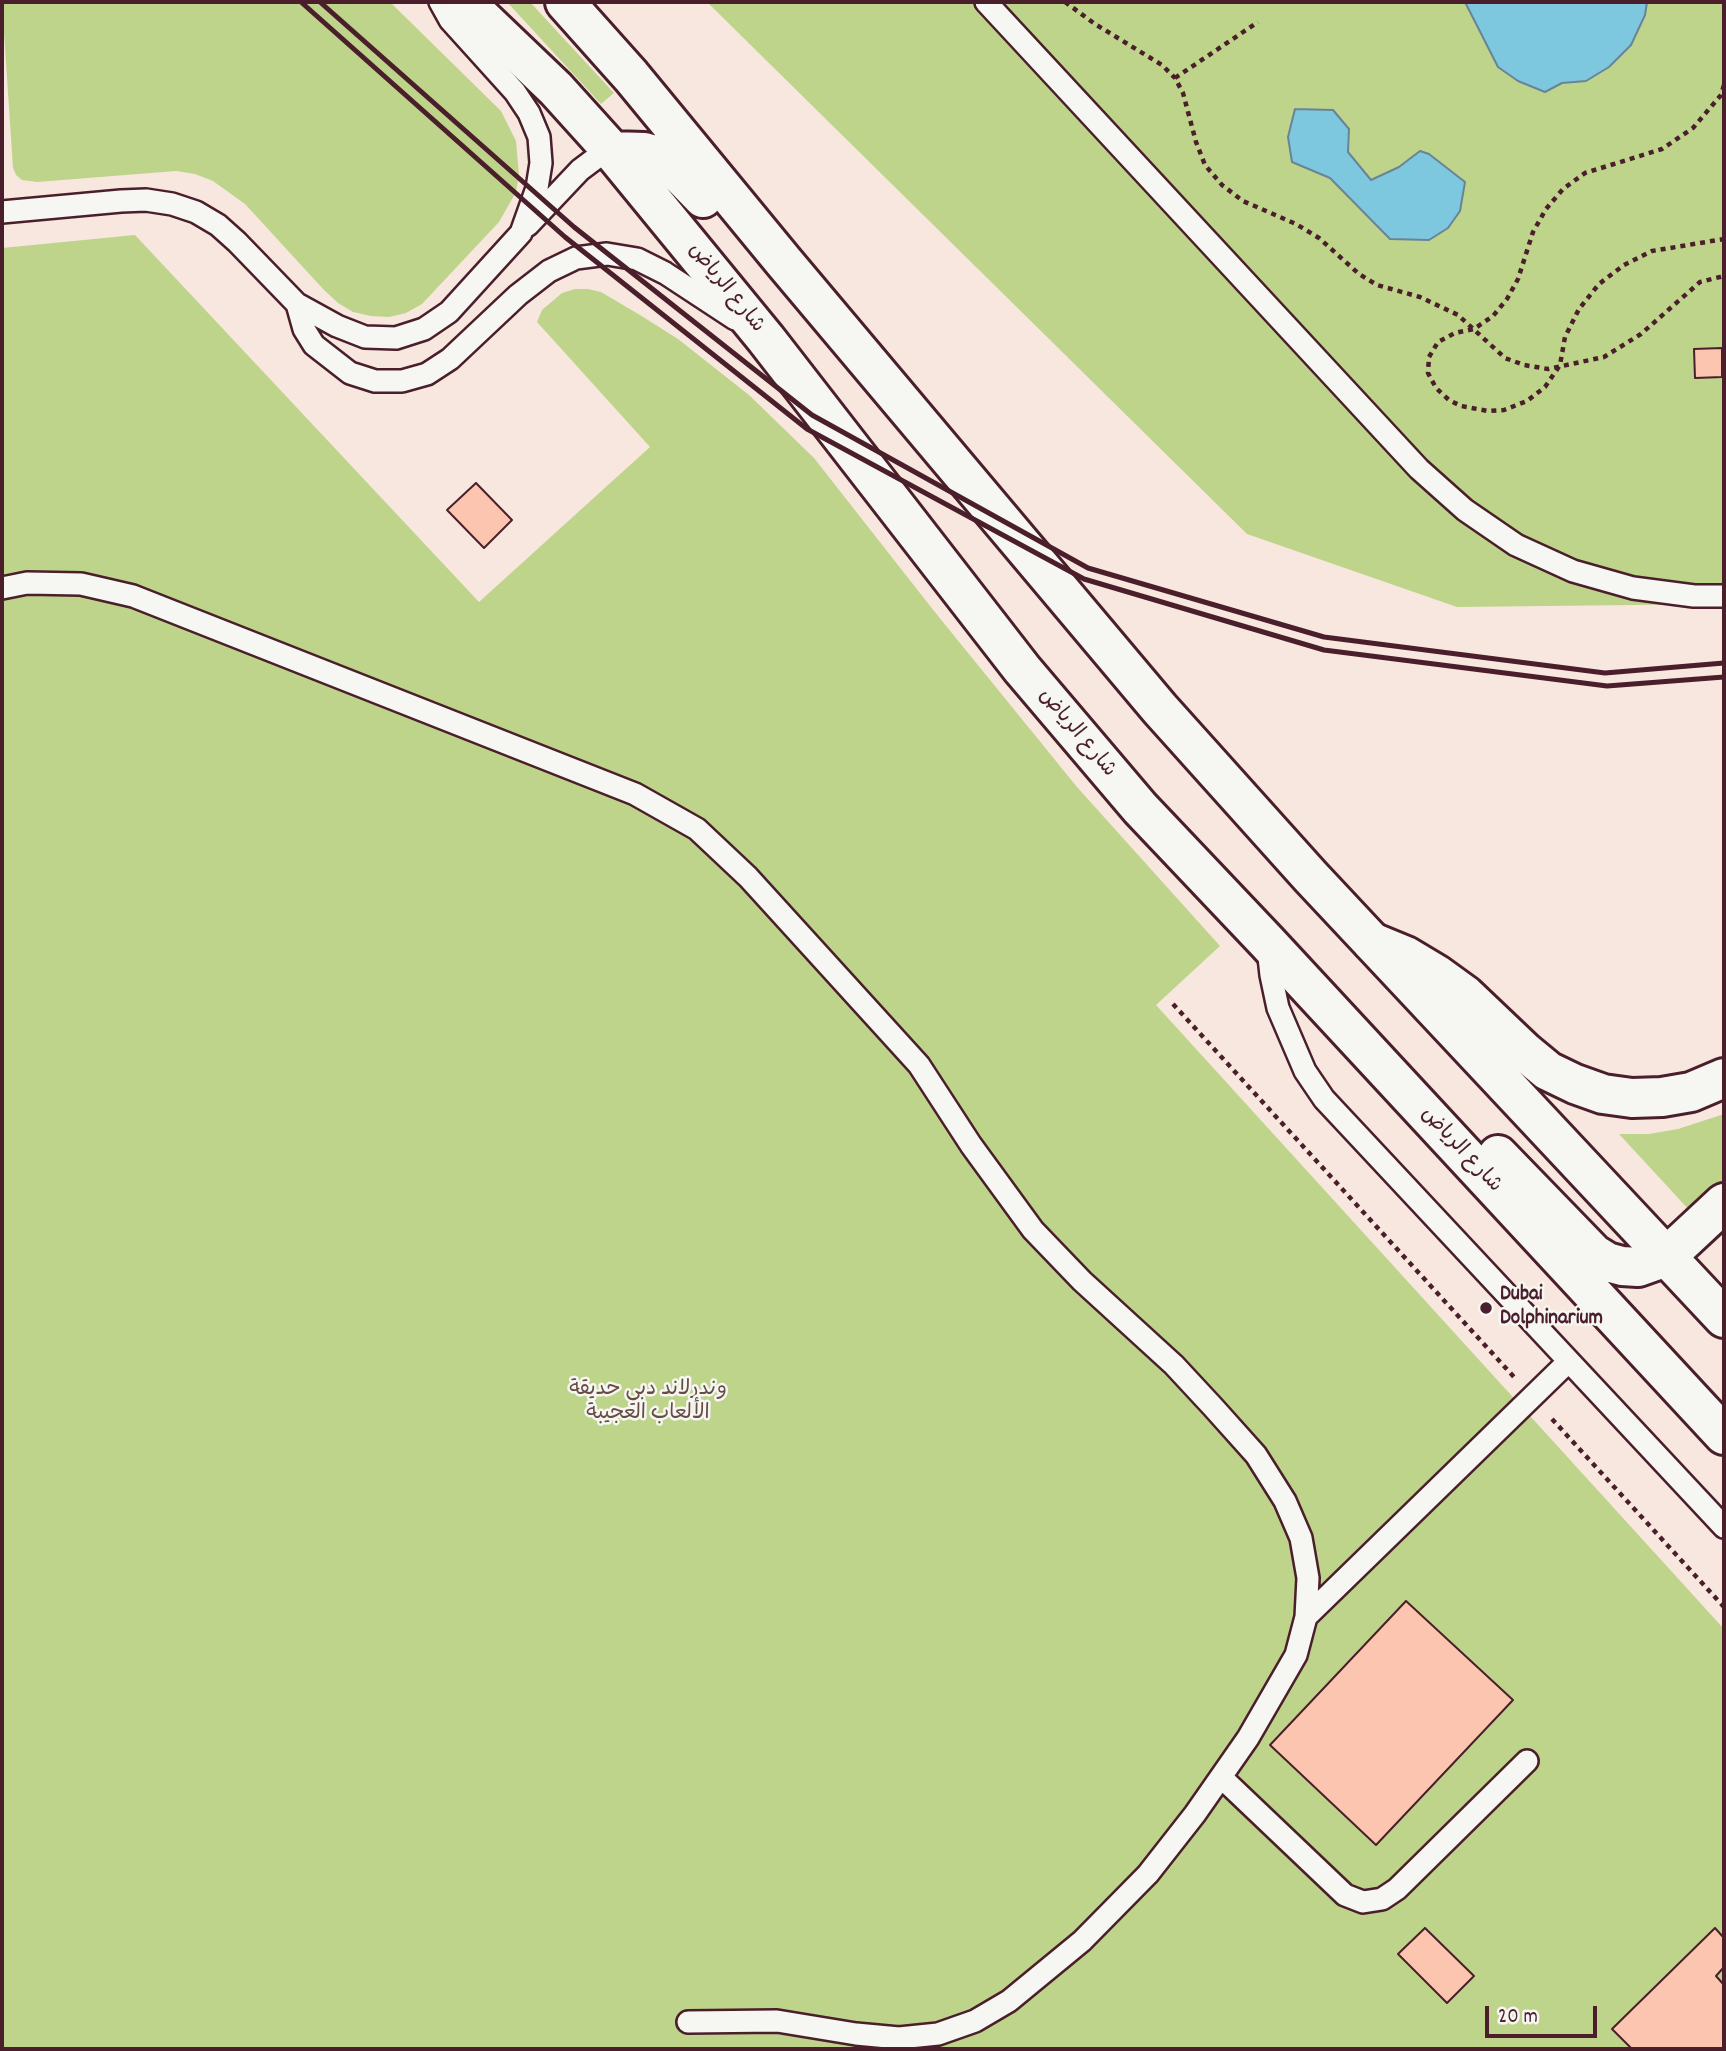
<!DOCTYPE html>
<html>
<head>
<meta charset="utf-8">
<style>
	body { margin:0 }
	#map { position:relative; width:1726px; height:2051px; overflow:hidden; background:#f8e7de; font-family:Dekko,sans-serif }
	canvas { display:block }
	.frame { position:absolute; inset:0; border:4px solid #4a1f2b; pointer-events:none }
	.scale { position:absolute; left:1485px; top:2006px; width:112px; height:32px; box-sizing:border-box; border:4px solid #4a1f2b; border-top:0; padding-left:9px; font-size:21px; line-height:24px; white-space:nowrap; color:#4a1f2b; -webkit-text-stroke:5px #f6f6f2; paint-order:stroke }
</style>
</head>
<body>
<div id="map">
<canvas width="1726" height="2051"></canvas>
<div class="frame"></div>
<div class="scale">20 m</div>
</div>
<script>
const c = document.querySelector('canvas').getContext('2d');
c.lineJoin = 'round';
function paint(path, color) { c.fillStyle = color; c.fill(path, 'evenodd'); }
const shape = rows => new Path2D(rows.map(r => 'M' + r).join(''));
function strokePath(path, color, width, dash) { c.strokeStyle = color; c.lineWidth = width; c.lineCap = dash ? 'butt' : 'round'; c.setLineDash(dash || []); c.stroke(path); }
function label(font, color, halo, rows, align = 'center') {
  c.font = font + ' Dekko,"Playpen Sans Arabic",sans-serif'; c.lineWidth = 5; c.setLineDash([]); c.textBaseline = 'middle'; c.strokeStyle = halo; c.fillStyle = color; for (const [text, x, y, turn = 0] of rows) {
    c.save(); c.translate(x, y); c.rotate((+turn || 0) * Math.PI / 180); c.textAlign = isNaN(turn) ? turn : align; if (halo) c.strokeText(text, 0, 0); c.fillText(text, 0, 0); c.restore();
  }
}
const green = shape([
	[2,2,390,2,501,111,516,141,519,175,516,192,499,222,422,304,406,313,389,317,371,316,353,312,338,303,324,290,245,204,213,181,195,174,176,171,37,182,22,180,16,175,13,168],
	[507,2,530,2,614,93,601,104],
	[707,2,1724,2,1724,604,1457,607,1247,534],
	[135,235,479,602,650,447,537,322,542,310,562,293,575,289,588,289,601,292,640,315,678,339,749,395,814,458,934,611,1077,787,1220,946,1156,1005,1724,1629,1724,2049,2,2049,2,248],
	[1724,1114,1724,1181,1691,1212,1619,1134,1649,1134,1678,1129]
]);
const water = shape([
	[1465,2,1647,2,1645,15,1631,45,1609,67,1586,81,1562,83,1545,92,1518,81,1498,67,1465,2],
	[1295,109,1333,110,1349,129,1348,152,1371,180,1399,167,1420,151,1429,154,1465,182,1460,211,1448,228,1429,240,1390,239,1330,178,1292,162,1288,137,1295,109]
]);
const building = shape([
	[1722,348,1722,377,1695,378,1694,349,1722,348],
	[476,483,512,520,484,548,447,510,476,483],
	[1406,1601,1513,1700,1376,1845,1270,1745,1406,1601],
	[1425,1928,1474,1976,1447,2003,1398,1954,1425,1928],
	[1715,1928,1724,1938,1724,1967,1716,1976,1724,1985,1724,2049,1632,2049,1612,2029,1715,1928]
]);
const path = shape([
	[1065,2,1095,24,1162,65,1175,78,1183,93,1196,142,1205,165,1222,185,1243,201,1296,224,1319,238,1359,274,1377,285,1420,297,1458,315,1505,358,1524,365,1548,369,1604,357,1641,334,1700,282,1724,276],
	[1175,78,1258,22],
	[1724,85,1721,95,1693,128,1662,149,1585,173,1563,189,1546,209,1533,232,1518,279,1507,299,1493,316,1474,329,1455,333,1438,342,1429,357,1428,373,1436,388,1449,400,1461,406,1488,411,1504,410,1527,401,1545,387,1560,365,1565,337,1579,309,1599,284,1624,265,1652,251,1724,239],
	[1173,1004,1514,1377],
	[1552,1419,1724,1607]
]);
const service = shape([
	[986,2,1419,469,1465,510,1516,545,1573,571,1633,588,1694,596,1724,596],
	[2,212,121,201,146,200,172,204,196,212,218,225,237,242,297,304,337,326,365,337,396,338,424,329,449,312,521,233,537,188,541,163,539,137,529,113,515,92,450,20,440,2],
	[528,225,580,170,596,158,612,151],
	[297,304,304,329,314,345,350,373,375,381,402,381,427,374,450,359,518,295,549,271,576,258,607,254,637,259,665,273,735,319],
	[2,588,27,583,81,584,133,596,635,794,697,829,748,877,919,1065,971,1145,1033,1230,1082,1281,1174,1365,1213,1407,1256,1455,1285,1501,1301,1538,1308,1578,1306,1617,1296,1655,1248,1738,1195,1814,1148,1874,1082,1941,1009,2001,975,2021,938,2034,899,2038,856,2034,777,2021,688,2022],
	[1268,948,1271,975,1278,1008,1305,1071,1324,1099,1724,1527],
	[1306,1617,1569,1361],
	[1221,1777,1345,1895,1363,1902,1382,1899,1397,1889,1527,1761]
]);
const tertiary = shape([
	[1372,942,1406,956,1436,974,1465,995,1525,1052,1548,1071,1575,1084,1603,1094,1632,1098,1662,1097,1691,1092,1724,1078]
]);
const secondary = shape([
	[465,2,556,89,612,151,766,339,1022,669,1140,808,1267,942,1724,1435],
	[565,2,631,76,784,262,1160,709,1310,876,1724,1318],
	[612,151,644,152,657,156,669,163,703,198],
	[1498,1155,1594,1254,1607,1262,1622,1266,1638,1267,1666,1257,1724,1203]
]);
const rail = shape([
	[301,2,565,237,807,429,1084,579,1324,650,1607,686,1724,677],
	[320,2,574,227,812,415,1088,568,1324,637,1605,673,1724,663]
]);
const markers = [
	[1486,1308,7,"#4a1f2b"]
];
const streetNames = [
	["شارع الرياض",725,289,51],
	["شارع الرياض",1076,734,50],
	["شارع الرياض",1460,1151,47]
];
const poiNames = [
	["Dubai",1500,1296],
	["Dolphinarium",1500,1320]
];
const parkNames = [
	["وندرلاند دبي حديقة",648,1391],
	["الألعاب العجيبة",648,1415]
];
paint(green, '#bed48a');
paint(water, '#7ec8df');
strokePath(water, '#698497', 2);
paint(building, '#fcc5af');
strokePath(building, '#4a1f2b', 2);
strokePath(service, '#4a1f2b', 26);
strokePath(tertiary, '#4a1f2b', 44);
strokePath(secondary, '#4a1f2b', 44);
strokePath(path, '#4a1f2b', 4.5, [5, 5]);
strokePath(service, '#f6f6f2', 21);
strokePath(tertiary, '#f6f6f2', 38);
strokePath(secondary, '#f6f6f2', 38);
strokePath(rail, '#4a1f2b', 5);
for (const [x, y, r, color] of markers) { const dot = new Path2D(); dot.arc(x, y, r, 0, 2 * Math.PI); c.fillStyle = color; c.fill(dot); strokePath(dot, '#f6f6f2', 2.5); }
label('21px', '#4a1f2b', '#f6f6f2', streetNames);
label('bold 21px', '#4a1f2b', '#f6f6f2', poiNames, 'left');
label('21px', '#674c43', '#f6f6f2', parkNames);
</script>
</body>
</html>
